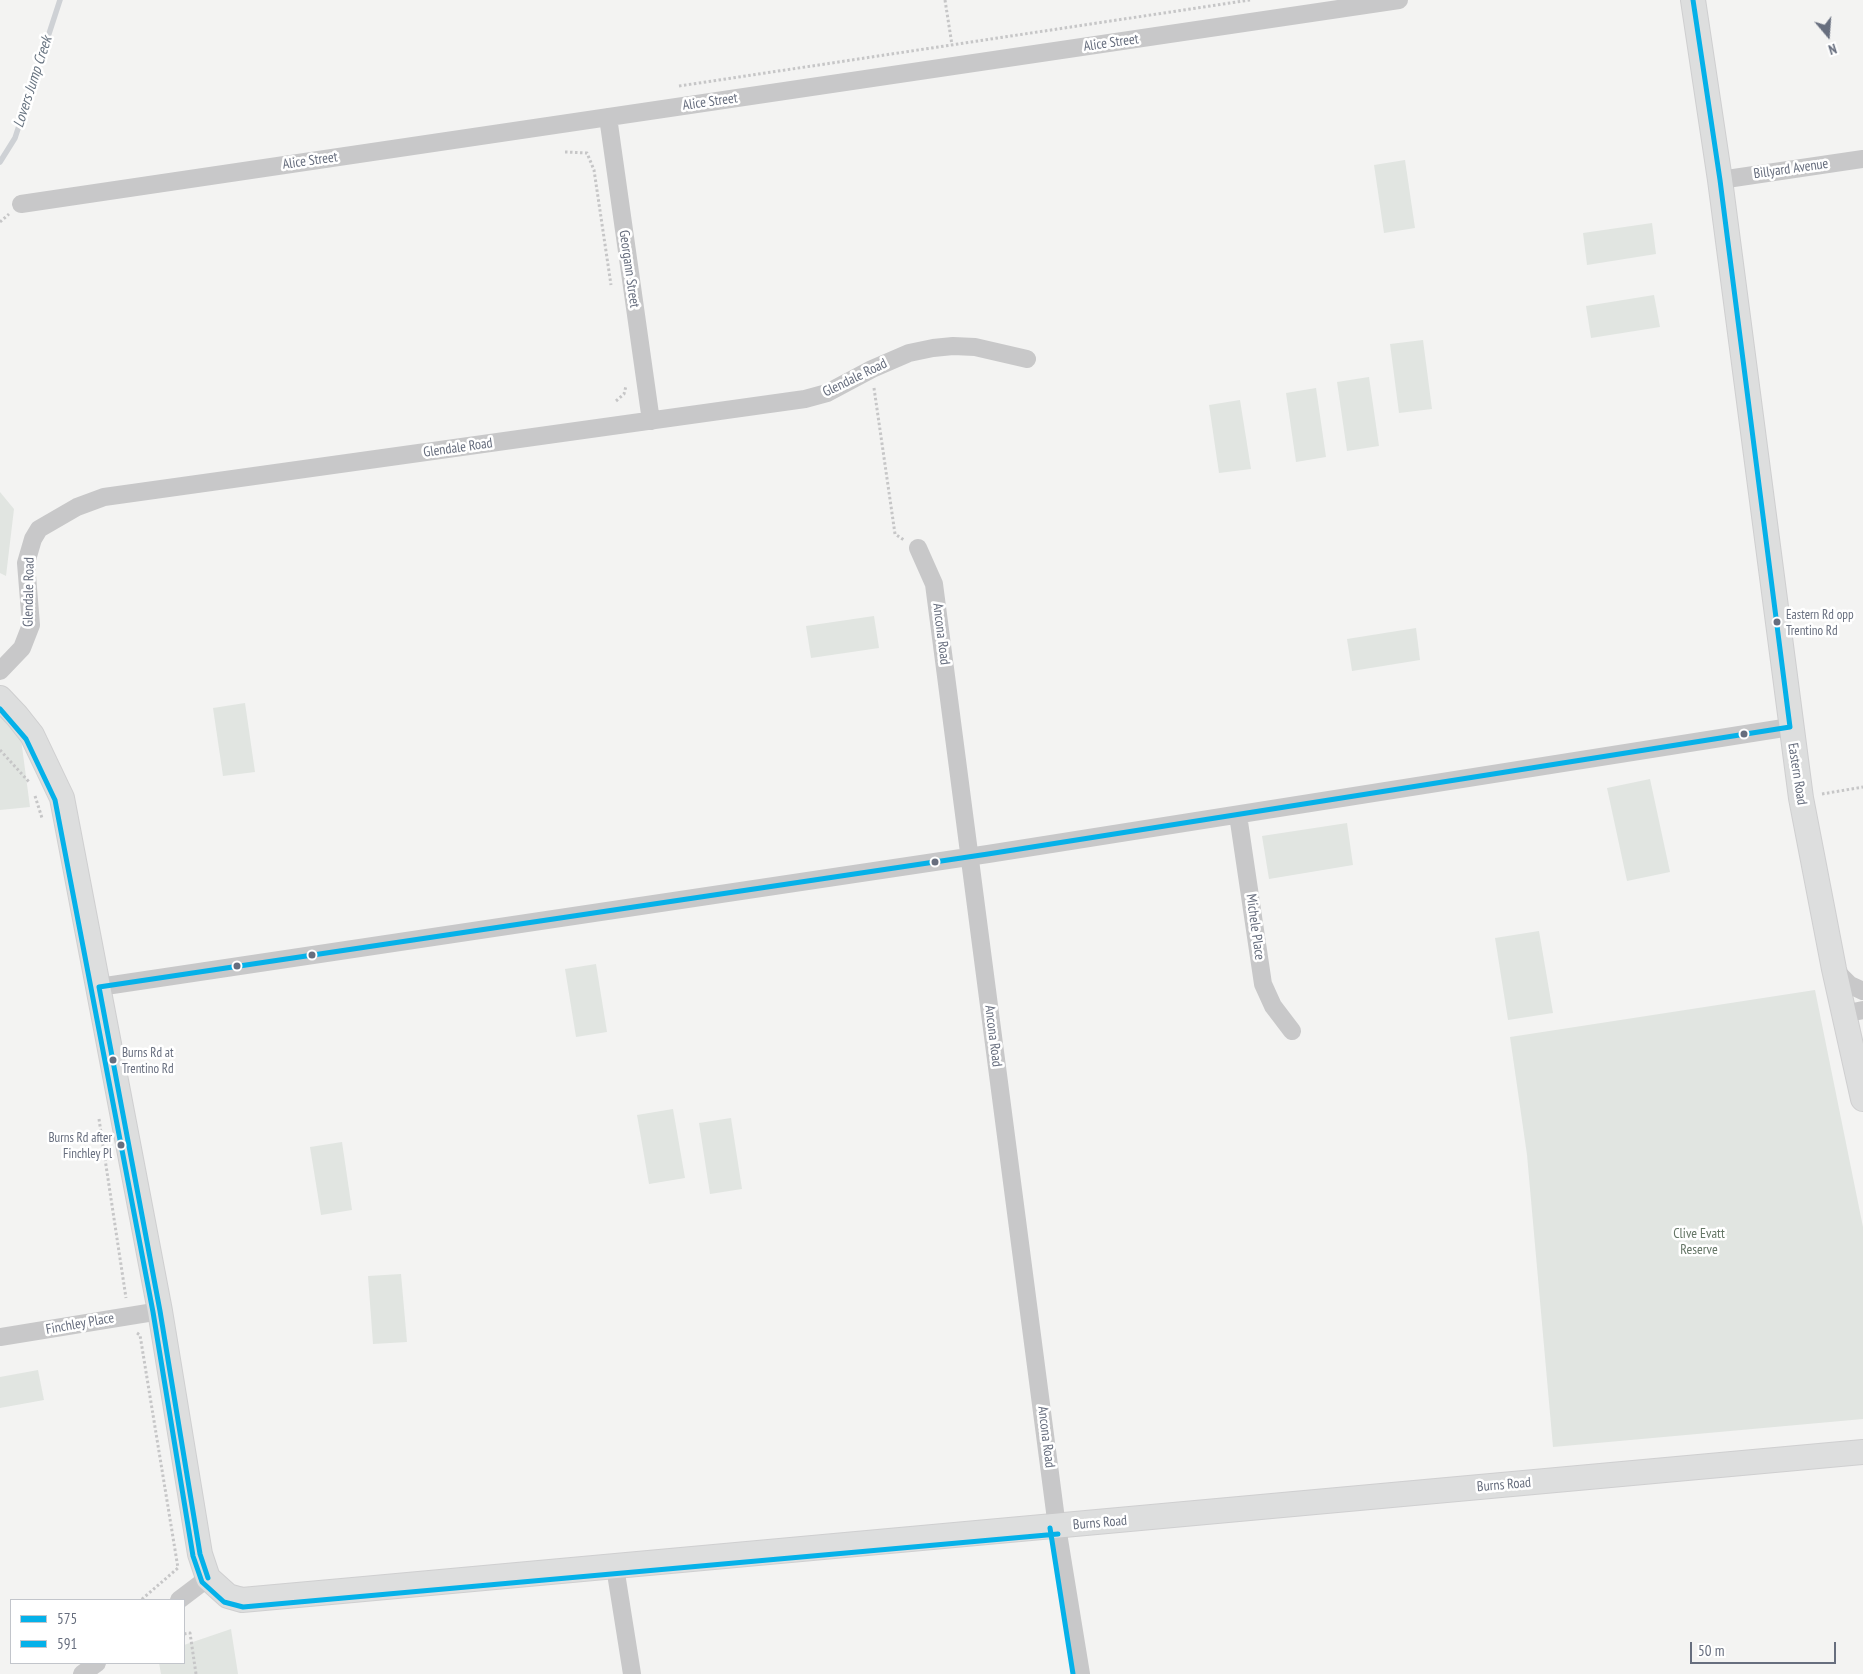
<!DOCTYPE html>
<html>
<head>
<meta charset="utf-8">
<style>
	body { margin:0 }
	#map { position:relative; width:1863px; height:1674px; overflow:hidden; background:#f3f3f2; font-family:"PT Sans Narrow",sans-serif }
	canvas { display:block }
	.legend { position:absolute; left:10px; top:1599px; width:175px; height:65px; box-sizing:border-box; background:#fff; border:1px solid #c2c5cb; margin:0; padding:6px 9px; list-style:none; font-size:15px; color:#676e7e }
	.legend li { display:flex; align-items:center; gap:10px; height:25px }
	.legend b { width:25px; border:1px solid #c2c5cb }
	.north { position:absolute; left:1803px; top:10px; width:50px; height:50px; -webkit-text-stroke:4px #fff; paint-order:stroke; rotate:162deg; font-size:14px; font-weight:700; line-height:20px; text-align:center; color:#676e7e }
	.north::after { content:''; display:block; margin:auto; width:18px; height:22px; background:#676e7e; clip-path:polygon(50% 0,100% 100%,50% 72%,0 100%) }
	.scale { position:absolute; left:1690px; top:1642px; width:146px; height:22px; box-sizing:border-box; border:2px solid #676e7e; border-top:0; padding-left:6px; font-size:15px; line-height:18px; white-space:nowrap; color:#676e7e; -webkit-text-stroke:4px #fff; paint-order:stroke }
</style>
</head>
<body>
<div id="map">
<canvas width="1863" height="1674"></canvas>
<ul class="legend">
<li><b style="height:6px;background:#05b1e9"></b>575</li>
<li><b style="height:6px;background:#05b1e9"></b>591</li>
</ul>
<div class="north">N</div>
<div class="scale">50 m</div>
</div>
<script>
const c = document.querySelector('canvas').getContext('2d');
c.lineJoin = 'round';
function paint(path, color) { c.fillStyle = color; c.fill(path, 'evenodd'); }
const shape = rows => new Path2D(rows.map(r => 'M' + r).join(''));
function strokePath(path, color, width, dash) { c.strokeStyle = color; c.lineWidth = width; c.lineCap = dash ? 'butt' : 'round'; c.setLineDash(dash || []); c.stroke(path); }
function label(font, color, halo, rows, align = 'center') {
  c.font = font + ' "PT Sans Narrow",sans-serif'; c.lineWidth = 5; c.setLineDash([]); c.textBaseline = 'middle'; c.strokeStyle = halo; c.fillStyle = color; for (const [text, x, y, turn = 0] of rows) {
    c.save(); c.translate(x, y); c.rotate((+turn || 0) * Math.PI / 180); c.textAlign = isNaN(turn) ? turn : align; if (halo) c.strokeText(text, 0, 0); c.fillText(text, 0, 0); c.restore();
  }
}
const green = shape([
	[1405,160,1415,228,1384,233,1374,165],
	[1652,223,1656,254,1587,265,1583,233],
	[1654,295,1660,327,1591,338,1586,306],
	[1423,340,1432,409,1399,413,1390,344],
	[1369,377,1379,446,1347,451,1337,382],
	[1316,388,1326,457,1296,462,1286,393],
	[1240,400,1251,469,1219,473,1209,405],
	[0,492,14,509,6,576,0,573],
	[874,616,879,648,811,658,806,626],
	[1416,628,1420,660,1352,671,1347,639],
	[245,703,255,772,223,776,213,708],
	[0,709,21,739,30,807,0,810],
	[1650,779,1670,872,1627,881,1607,788],
	[1347,823,1353,865,1269,879,1262,836],
	[1539,931,1553,1013,1508,1020,1495,938],
	[596,964,607,1032,576,1037,565,969],
	[1815,990,1863,1227,1863,1419,1553,1447,1527,1155,1510,1037],
	[673,1109,685,1178,649,1184,637,1115],
	[731,1118,742,1189,710,1194,699,1123],
	[342,1142,352,1210,321,1215,310,1147],
	[401,1274,407,1342,373,1344,368,1276],
	[38,1370,44,1400,0,1408,0,1377],
	[231,1629,238,1674,161,1674,159,1663,184,1663,184,1645]
]);
const stream = shape([
	[0,162,15,138,60,0]
]);
const path = shape([
	[945,0,952,45],
	[679,86,1250,0],
	[565,152,587,153,594,170,611,285],
	[0,222,9,214],
	[874,388,895,534,904,540],
	[616,401,624,394,626,386],
	[0,750,30,783],
	[1822,794,1863,787],
	[35,796,42,818],
	[99,1119,126,1298],
	[137,1333,140,1335,178,1568,141,1600],
	[184,1634,190,1633,196,1674]
]);
const minor = shape([
	[608,117,651,421],
	[1720,180,1863,159],
	[21,204,1399,0],
	[918,548,934,584,1057,1527,1081,1674],
	[0,671,22,648,31,625,26,563,33,539,39,529,77,507,104,497,805,399,827,393,872,369,909,353,933,348,953,346,975,347,1027,359],
	[1238,815,1263,984,1273,1006,1292,1031],
	[1834,969,1850,985,1863,991],
	[99,987,988,854,1790,727],
	[1843,1014,1863,1010],
	[0,1337,160,1311],
	[615,1567,632,1674],
	[179,1600,208,1578],
	[82,1674,97,1663]
]);
const secondary = shape([
	[1693,0,1720,180,1801,798,1834,969,1863,1099],
	[0,698,17,716,32,735,62,798,160,1311,200,1554,208,1578,228,1596,242,1600,353,1590,1863,1452]
]);
const bus1 = shape([
	[1693,0,1720,180,1790,727],
	[99,987,988,854,1790,727],
	[99,987,160,1311,200,1554,208,1578]
]);
const bus2 = shape([
	[0,709,26,739,55,800,153,1312,193,1556,202,1582,224,1602,243,1607,1058,1534],
	[1050,1528,1073,1674]
]);
const markers = [
	[1777,622,4.5,"#676e7e"],
	[1744,734,4.5,"#676e7e"],
	[935,862,4.5,"#676e7e"],
	[312,955,4.5,"#676e7e"],
	[237,966,4.5,"#676e7e"],
	[113,1060,4.5,"#676e7e"],
	[121,1145,4.5,"#676e7e"]
];
const busNames = [
	["Eastern Rd opp",1786,615],
	["Trentino Rd",1786,631],
	["Burns Rd at",122,1053],
	["Trentino Rd",122,1069],
	["Burns Rd after",112,1138,"right"],
	["Finchley Pl",112,1154,"right"]
];
const streetNames = [
	["Alice Street",1111,43,-8],
	["Alice Street",710,102,-8],
	["Alice Street",310,161,-8],
	["Billyard Avenue",1791,169,-8],
	["Georgann Street",629,269,82],
	["Glendale Road",855,378,-26],
	["Glendale Road",458,448,-8],
	["Glendale Road",29,592,-89],
	["Ancona Road",941,634,83],
	["Eastern Road",1797,774,81],
	["Michele Place",1255,927,82],
	["Ancona Road",993,1036,83],
	["Finchley Place",80,1324,-10],
	["Ancona Road",1046,1437,83],
	["Burns Road",1504,1485,-5],
	["Burns Road",1100,1523,-5]
];
const parkNames = [
	["Clive Evatt",1699,1234],
	["Reserve",1699,1250]
];
const waterNames = [
	["Lovers Jump Creek",33,82,-72]
];
paint(green, '#e1e5e1');
strokePath(stream, '#ced1d5', 5.5);
strokePath(secondary, '#cfcfd0', 26);
strokePath(path, '#c6c6c7', 3, [2.5, 2.5]);
strokePath(minor, '#c8c8c9', 18);
strokePath(secondary, '#dddede', 24);
strokePath(bus1, '#05b1e9', 5);
strokePath(bus2, '#05b1e9', 5);
for (const [x, y, r, color] of markers) { const dot = new Path2D(); dot.arc(x, y, r, 0, 2 * Math.PI); c.fillStyle = color; c.fill(dot); strokePath(dot, '#fff', 2); }
label('13px', '#676e7e', '#fff', busNames, 'left');
label('14px', '#676e7e', '#fff', streetNames);
label('14px', '#657666', '#fff', parkNames);
label('italic 15px', '#687481', '#fff', waterNames);
</script>
</body>
</html>
